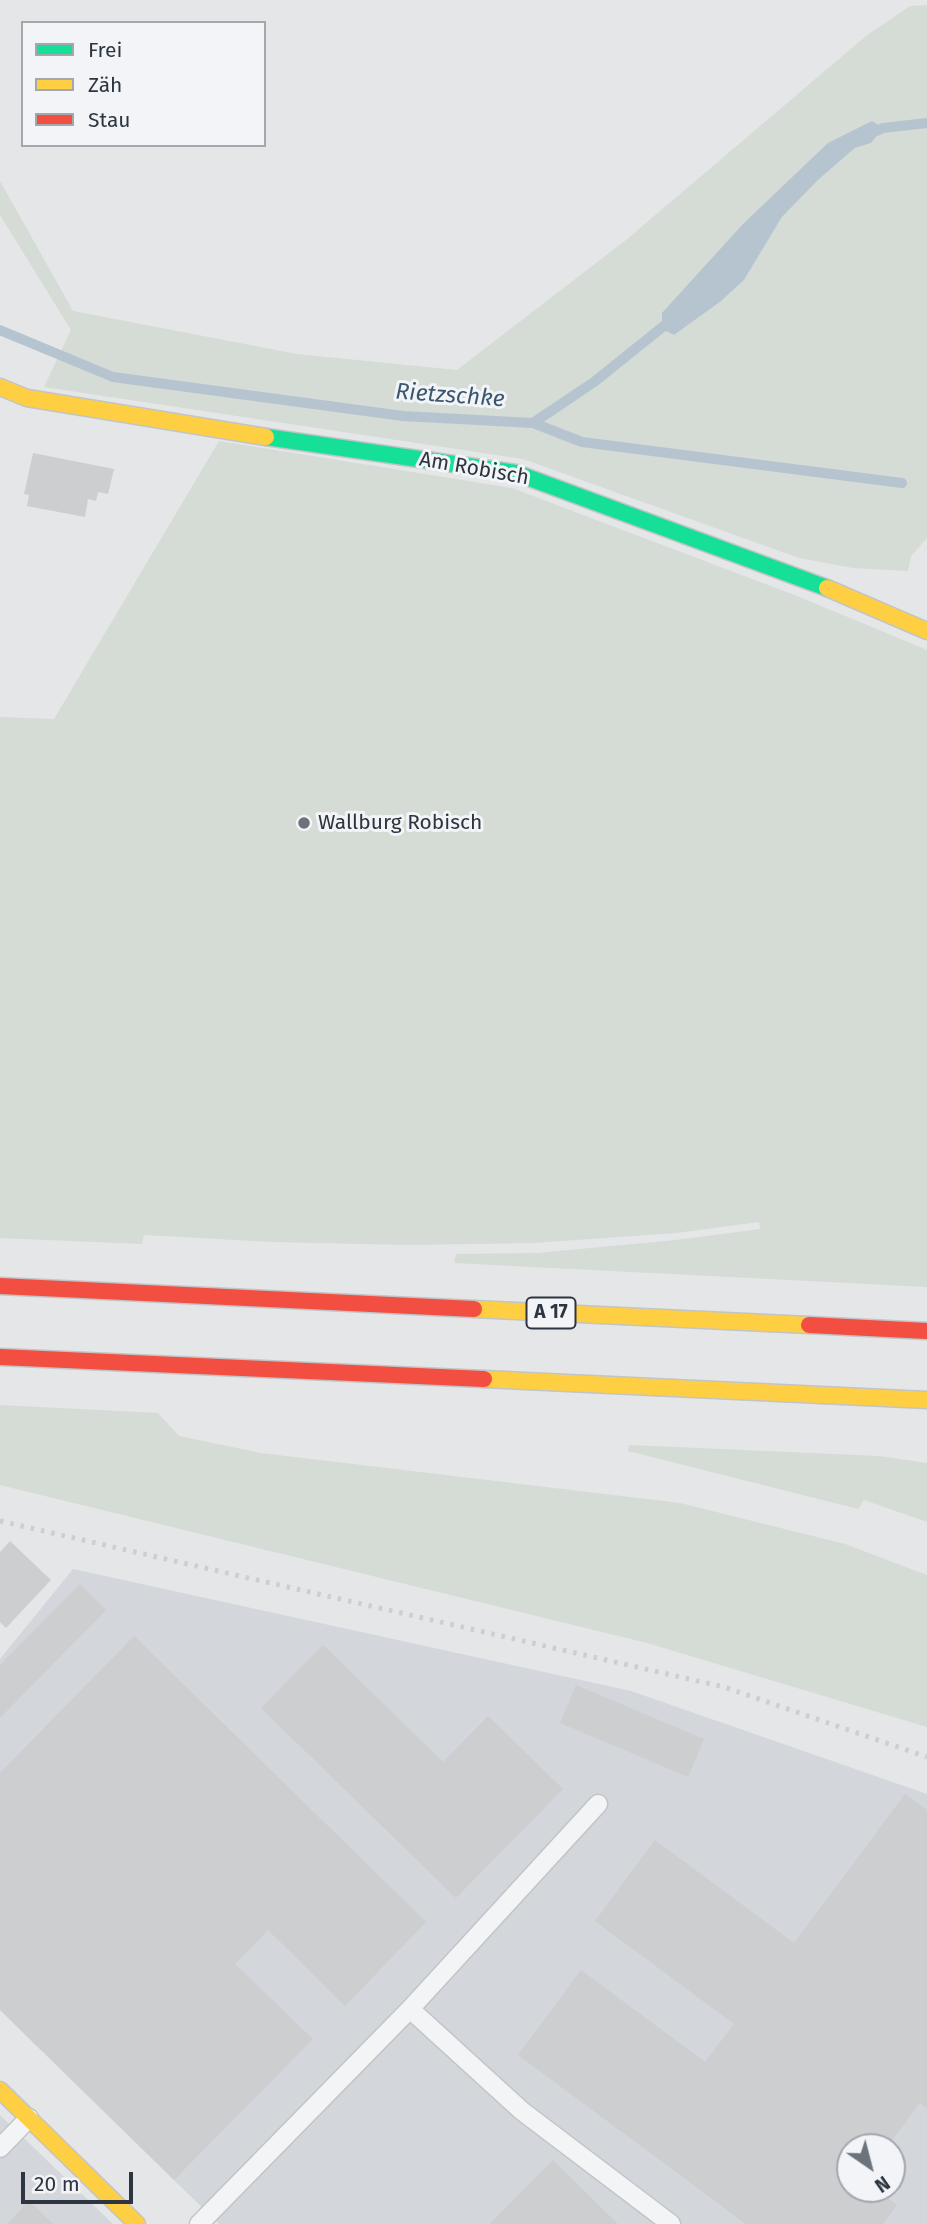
<!DOCTYPE html>
<html>
<head>
<meta charset="utf-8">
<style>
	body { margin:0 }
	#map { position:relative; width:927px; height:2224px; overflow:hidden; background:#e4e6e8; font-family:"Fira Sans",sans-serif }
	canvas { display:block }
	.legend { position:absolute; left:21px; top:21px; width:245px; height:126px; box-sizing:border-box; background:#f2f4f7; border:2px solid #a3a8ae; margin:0; padding:9px 12px; list-style:none; font-size:21px; color:#2c3540 }
	.legend li { display:flex; align-items:center; gap:14px; height:35px }
	.legend b { width:35px; border:2px solid #a3a8ae }
	.north { position:absolute; left:836px; top:2133px; width:70px; height:70px; box-sizing:border-box; background:#f2f4f7; border:2px solid #a3a8ae; border-radius:50%; rotate:145deg; font-size:19px; font-weight:700; line-height:28px; text-align:center; color:#2c3540 }
	.north::after { content:''; display:block; margin:auto; width:24px; height:32px; background:#6c737b; clip-path:polygon(50% 0,100% 100%,50% 72%,0 100%) }
	.scale { position:absolute; left:21px; top:2172px; width:112px; height:32px; box-sizing:border-box; border:4px solid #2c3540; border-top:0; padding-left:9px; font-size:21px; line-height:24px; white-space:nowrap; color:#2c3540; -webkit-text-stroke:5px #f2f4f7; paint-order:stroke }
</style>
</head>
<body>
<div id="map">
<canvas width="927" height="2224"></canvas>
<ul class="legend">
<li><b style="height:9px;background:#16e098"></b>Frei</li>
<li><b style="height:9px;background:#ffcf43"></b>Zäh</li>
<li><b style="height:9px;background:#f24e42"></b>Stau</li>
</ul>
<div class="north">N</div>
<div class="scale">20 m</div>
</div>
<script>
const c = document.querySelector('canvas').getContext('2d');
c.lineJoin = 'round';
function paint(path, color) { c.fillStyle = color; c.fill(path, 'evenodd'); }
const shape = rows => new Path2D(rows.map(r => 'M' + r).join(''));
function strokePath(path, color, width, dash) { c.strokeStyle = color; c.lineWidth = width; c.lineCap = dash ? 'butt' : 'round'; c.setLineDash(dash || []); c.stroke(path); }
function label(font, color, halo, rows, align = 'center') {
  c.font = font + ' "Fira Sans",sans-serif'; c.lineWidth = 6; c.setLineDash([]); c.textBaseline = 'middle'; c.strokeStyle = halo; c.fillStyle = color; for (const [text, x, y, turn = 0] of rows) {
    c.save(); c.translate(x, y); c.rotate((+turn || 0) * Math.PI / 180); c.textAlign = isNaN(turn) ? turn : align; if (halo) c.strokeText(text, 0, 0); c.fillText(text, 0, 0); c.restore();
  }
}
const built = shape([
	[73,1569,631,1691,927,1794,927,2224,219,2224,0,2010,0,1659],
	[850,2147,892,2147,892,2189,850,2189],
	[0,2115,113,2224,0,2224]
]);
const green = shape([
	[927,5,927,538,911,556,908,571,853,568,799,558,523,459,44,387,71,330,0,215,0,181,73,311,297,354,457,370,626,240,866,36,910,6],
	[871,121,883,128,871,143,855,148,818,180,782,217,744,280,720,302,674,335,662,329],
	[219,441,512,488,797,596,927,650,927,1287,454,1263,456,1254,537,1253,676,1240,760,1229,759,1222,676,1233,533,1243,409,1245,272,1242,144,1235,142,1244,0,1238,0,717,54,719],
	[0,1405,158,1413,179,1436,261,1453,680,1503,845,1544,927,1575,927,1727,647,1643,0,1485],
	[629,1445,879,1456,927,1463,927,1522,864,1500,858,1509,628,1451]
]);
const water = shape([
	[872,121,883,128,871,143,855,148,818,180,782,217,744,280,720,302,674,335,662,329,662,313,743,224,828,143]
]);
const stream = shape([
	[872,133,883,128,927,123],
	[0,330,113,377,403,416,533,423,582,442,902,483],
	[533,423,594,382,670,321]
]);
const building = shape([
	[33,453,114,469,108,494,98,492,96,501,88,499,85,517,27,506,29,495,24,494],
	[10,1541,51,1580,6,1628,0,1622,0,1552],
	[80,1584,106,1610,0,1718,0,1665],
	[134,1636,426,1922,345,2006,268,1930,235,1964,313,2039,174,2180,0,2010,0,1773],
	[323,1645,443,1762,488,1716,563,1789,456,1898,261,1708],
	[576,1685,704,1739,688,1777,560,1723],
	[905,1794,927,1810,927,2108,920,2103,887,2147,850,2147,850,2189,876,2189,897,2205,883,2224,746,2224,518,2055,581,1970,705,2062,734,2024,595,1921,655,1840,794,1943],
	[553,2160,618,2224,490,2224],
	[29,2201,53,2224,7,2224]
]);
const lane = shape([
	[410,2009,522,2111,671,2224],
	[0,2148,29,2118],
	[199,2224,410,2009,598,1804]
]);
const fast = shape([
	[266,437,516,473,827,588]
]);
const slow = shape([
	[0,387,27,398,266,437],
	[827,588,927,631],
	[474,1309,809,1325],
	[484,1379,927,1400],
	[0,2090,137,2224]
]);
const jam = shape([
	[0,1286,474,1309],
	[809,1325,927,1331],
	[0,1357,484,1379]
]);
const rail = shape([
	[0,1521,724,1687,927,1757]
]);
const markers = [
	[304,823,7,"#6c737b"]
];
const shields = [
	[551,1313,49]
];
const shieldNames = [
	["A 17",551,1313]
];
const streetNames = [
	["Am Robisch",474,469,10]
];
const poiNames = [
	["Wallburg Robisch",318,823]
];
const waterNames = [
	["Rietzschke",450,396,4]
];
paint(built, '#d3d6db');
paint(green, '#d5dbd5');
paint(water, '#b6c4d0');
strokePath(stream, '#b6c4d0', 10);
paint(building, '#ccced0');
strokePath(lane, '#c2c4c6', 21);
strokePath(fast, '#c2c4c6', 19);
strokePath(slow, '#c2c4c6', 19);
strokePath(jam, '#c2c4c6', 19);
strokePath(lane, '#f3f4f5', 18);
strokePath(fast, '#16e098', 16);
strokePath(slow, '#ffcf43', 16);
strokePath(jam, '#f24e42', 16);
strokePath(rail, '#ccced0', 5, [3.5, 7]);
for (const [x, y, r, color] of markers) { const dot = new Path2D(); dot.arc(x, y, r, 0, 2 * Math.PI); c.fillStyle = color; c.fill(dot); strokePath(dot, '#f2f4f7', 2.5); }
for (const [x, y, w] of shields) { const box = new Path2D(); box.roundRect(x - w / 2, y - 15.5, w, 31, 5); c.fillStyle = '#f2f4f7'; c.fill(box); strokePath(box, '#2c3540', 2); }
label('bold 19px', '#2c3540', null, shieldNames);
label('21px', '#2c3540', '#f2f4f7', streetNames);
label('21px', '#2c3540', '#f2f4f7', poiNames, 'left');
label('italic 23px', '#3b566f', '#f2f4f7', waterNames);
</script>
</body>
</html>
